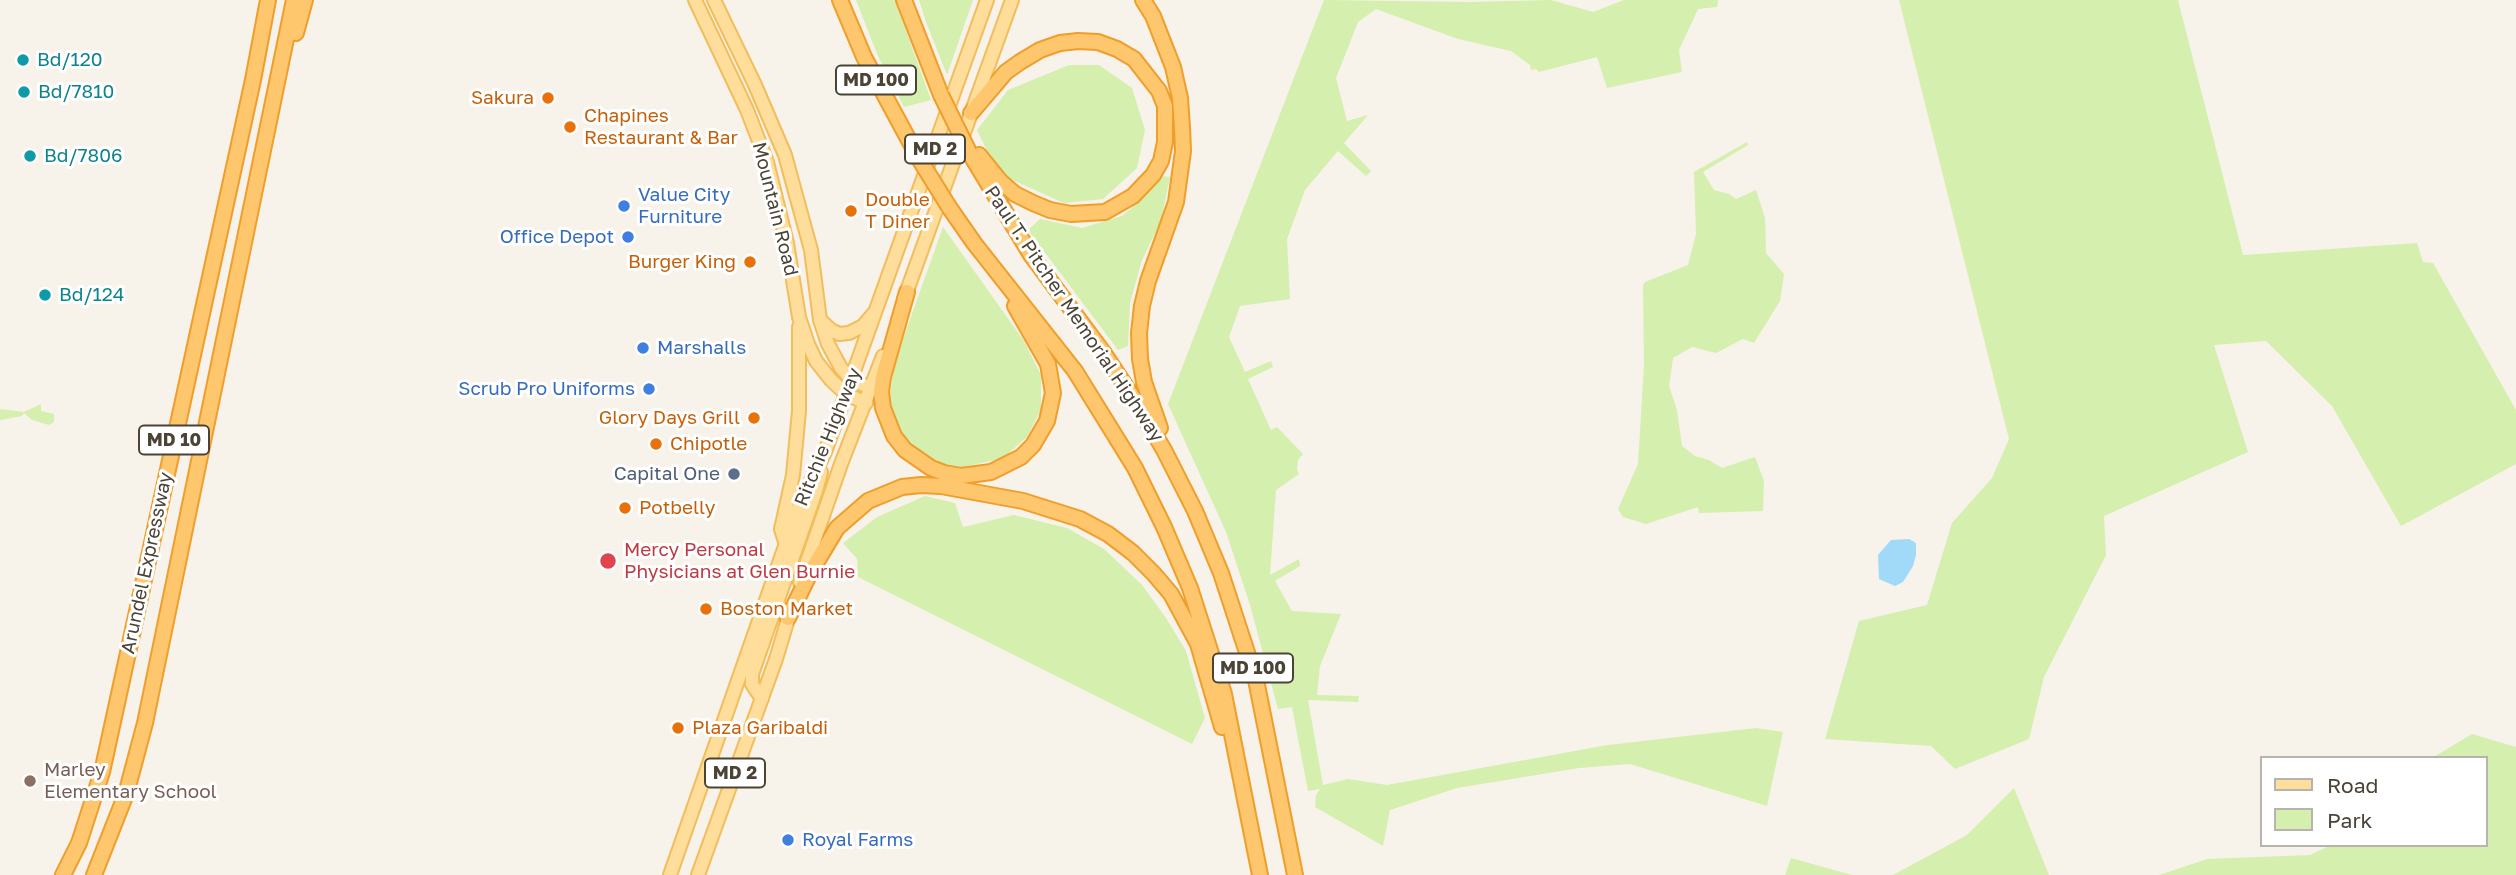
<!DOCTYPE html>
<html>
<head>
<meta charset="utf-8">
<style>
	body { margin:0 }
	#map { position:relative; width:2516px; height:875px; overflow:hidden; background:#f7f2ea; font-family:"Golos Text",sans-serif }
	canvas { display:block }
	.legend { position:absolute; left:2260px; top:756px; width:228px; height:91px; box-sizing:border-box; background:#fff; border:2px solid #b7b4af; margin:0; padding:9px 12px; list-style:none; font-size:21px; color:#4c4337 }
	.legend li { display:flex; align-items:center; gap:14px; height:35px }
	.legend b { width:35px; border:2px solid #b7b4af }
</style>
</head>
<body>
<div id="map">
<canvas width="2516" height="875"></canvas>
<ul class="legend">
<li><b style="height:9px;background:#ffde9b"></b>Road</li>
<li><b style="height:19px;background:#d5efaf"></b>Park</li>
</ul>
</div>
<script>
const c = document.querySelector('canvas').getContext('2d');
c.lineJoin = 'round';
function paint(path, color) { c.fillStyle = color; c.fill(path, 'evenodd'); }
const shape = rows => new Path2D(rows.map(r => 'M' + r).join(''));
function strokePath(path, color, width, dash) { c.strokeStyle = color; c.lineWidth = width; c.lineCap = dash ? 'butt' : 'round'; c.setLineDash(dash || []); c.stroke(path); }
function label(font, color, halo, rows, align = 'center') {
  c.font = font + ' "Golos Text",sans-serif'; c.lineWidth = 6; c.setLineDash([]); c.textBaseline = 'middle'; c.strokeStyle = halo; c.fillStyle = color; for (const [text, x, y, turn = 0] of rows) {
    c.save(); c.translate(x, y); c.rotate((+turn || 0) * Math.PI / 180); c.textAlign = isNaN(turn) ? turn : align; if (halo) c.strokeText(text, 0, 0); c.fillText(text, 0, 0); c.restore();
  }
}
const green = shape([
	[856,0,895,0,931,100,904,107,877,54],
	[919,0,973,0,947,75,926,22],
	[1324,0,1468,2,1551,0,1593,12,1624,0,1718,0,1717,7,1698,9,1679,50,1682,72,1607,88,1597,57,1539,72,1536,69,1531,70,1530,65,1511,51,1458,39,1376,9,1358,22,1336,78,1347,121,1368,115,1344,143,1371,171,1366,176,1338,151,1305,190,1287,239,1290,299,1240,306,1229,337,1245,372,1271,361,1273,367,1248,379,1271,430,1277,427,1303,454,1298,460,1297,469,1299,474,1276,490,1270,575,1299,559,1300,566,1275,581,1292,611,1341,614,1320,666,1317,695,1359,696,1358,702,1308,700,1323,785,1348,779,1387,785,1608,745,1756,728,1783,732,1767,806,1630,764,1579,768,1457,788,1390,810,1383,846,1315,807,1316,795,1320,789,1308,791,1292,707,1278,709,1250,605,1226,532,1168,404],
	[1899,0,2178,0,2243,255,2417,243,2423,262,2433,263,2516,410,2516,464,2401,526,2332,406,2266,341,2214,345,2248,452,2104,516,2106,555,2044,677,2029,739,1955,769,1931,746,1825,739,1859,621,1927,605,1952,523,1992,478,2009,439],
	[1069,65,1099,65,1132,88,1145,130,1137,168,1103,199,1064,203,1008,178,990,157,977,130,1008,90],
	[1747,142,1748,145,1703,172,1714,190,1729,194,1736,199,1756,190,1765,218,1766,253,1784,274,1780,301,1754,343,1743,339,1716,353,1692,347,1673,358,1669,386,1677,410,1682,446,1695,456,1709,460,1722,468,1755,457,1764,481,1763,511,1699,513,1698,507,1646,524,1623,517,1618,509,1638,464,1644,366,1643,286,1645,282,1688,265,1696,234,1694,172],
	[1162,176,1170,177,1161,221,1142,260,1130,303,1128,346,1118,350,1028,230,1040,219,1082,228,1122,216,1146,195],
	[943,227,1024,341,1041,375,1041,410,1027,437,1003,458,960,468,941,465,919,452,900,432,889,405,894,364],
	[41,404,41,411,54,414,54,422,49,425,32,420,24,413,22,416,0,420,0,409,24,412],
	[925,496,955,503,963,527,1014,515,1067,528,1104,549,1142,585,1166,618,1186,651,1205,718,1192,744,858,577,857,559,843,543,877,517],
	[2472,734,2516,747,2516,875,2159,875,2207,859,2310,855,2331,845,2486,845,2486,758,2432,758],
	[2014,788,2049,875,1893,875,1967,835],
	[1791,858,1852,875,1785,875]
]);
const water = shape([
	[1909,539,1916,543,1916,555,1913,566,1903,582,1895,586,1879,579,1878,555,1891,540]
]);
const major = shape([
	[695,0,747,110,767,162,787,243,799,317,808,344,816,361,831,380,846,394,866,403],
	[714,0,755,85,785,155,811,250,820,320,828,344,841,368,852,380,871,388],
	[904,299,1012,0],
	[820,320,831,330,839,334,849,333,863,326,874,313],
	[786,545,781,529,793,475,799,411,799,327],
	[800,582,841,464,883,356],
	[762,699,752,684,752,674,816,491,821,472],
	[670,875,799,506,825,452,987,0],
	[698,875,776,659,791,609]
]);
const highway = shape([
	[840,0,864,57,918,157],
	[904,0,941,95],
	[1143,0,1153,16,1173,67,1180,98,1182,127,1183,151,1176,202,1148,281,1142,306,1139,333,1140,359,1144,382,1160,428],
	[296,33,305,0],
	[971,113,1006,72,1020,62,1040,50,1060,43,1078,41,1098,42,1117,49,1134,59,1159,91,1165,106,1165,142,1161,161,1153,175,1133,196,1105,212,1071,214,1050,210,1033,203,1015,194,1000,181,979,155],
	[969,152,1031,255,1103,352,1134,399,1164,450,1195,511,1221,573,1256,680,1295,875],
	[949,207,974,243,1075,371,1135,468,1164,527,1190,588,1224,694,1260,875],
	[907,292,883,377,881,392,883,408,894,436,905,450,931,468,944,473,961,476,991,472,1021,457,1033,445,1047,421,1053,393,1048,364,1015,306],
	[788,618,810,573,837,528,868,501,902,487,921,485,941,486,1023,501,1080,519,1108,534,1133,553,1154,574,1171,594,1198,644,1222,727],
	[63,875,79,843,102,772,253,80,268,0],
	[94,875,126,794,145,723,294,0]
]);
const highwayBridge = shape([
	[941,95,969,152],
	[918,157,949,207]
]);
const markers = [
	[23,60,7,"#0f9aa8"],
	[24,92,7,"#0f9aa8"],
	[548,98,7,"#e8710a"],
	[570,127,7,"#e8710a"],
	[30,156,7,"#0f9aa8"],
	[624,206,7,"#3f7fe0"],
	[851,211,7,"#e8710a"],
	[628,237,7,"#3f7fe0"],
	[750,262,7,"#e8710a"],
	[45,295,7,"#0f9aa8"],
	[643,348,7,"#3f7fe0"],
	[649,389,7,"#3f7fe0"],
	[754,418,7,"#e8710a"],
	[656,444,7,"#e8710a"],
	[734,474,7,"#5c6f8a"],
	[625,508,7,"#e8710a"],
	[608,561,9,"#e0444e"],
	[706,609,7,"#e8710a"],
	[678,728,7,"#e8710a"],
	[30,781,7,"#8d6e63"],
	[788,840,7,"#3f7fe0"]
];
const shields = [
	[876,80,80],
	[935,149,60],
	[174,440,70],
	[1253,668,80],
	[735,773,60]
];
const shieldNames = [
	["MD 100",876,80],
	["MD 2",935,149],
	["MD 10",174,440],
	["MD 100",1253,668],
	["MD 2",735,773]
];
const cultureNames = [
	["Bd/120",37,60],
	["Bd/7810",38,92],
	["Bd/7806",44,156],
	["Bd/124",59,295]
];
const foodNames = [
	["Sakura",534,98,"right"],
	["Chapines",584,116],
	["Restaurant & Bar",584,138],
	["Double",865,200],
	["T Diner",865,222],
	["Burger King",736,262,"right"],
	["Glory Days Grill",740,418,"right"],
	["Chipotle",670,444],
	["Potbelly",639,508],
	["Boston Market",720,609],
	["Plaza Garibaldi",692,728]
];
const shopNames = [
	["Value City",638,195],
	["Furniture",638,217],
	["Office Depot",614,237,"right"],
	["Marshalls",657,348],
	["Scrub Pro Uniforms",635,389,"right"],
	["Royal Farms",802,840]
];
const streetNames = [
	["Mountain Road",775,209,76],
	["Paul T. Pitcher Memorial Highway",1074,314,56],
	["Ritchie Highway",828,437,-68],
	["Arundel Expressway",147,563,-78]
];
const serviceNames = [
	["Capital One",720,474]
];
const healthNames = [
	["Mercy Personal",624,550],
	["Physicians at Glen Burnie",624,572]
];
const educationNames = [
	["Marley",44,770],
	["Elementary School",44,792]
];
paint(green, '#d5efaf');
paint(water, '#a1d9f9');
strokePath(major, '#f2be5d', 16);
strokePath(highway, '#f09e2b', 18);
strokePath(major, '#ffde9b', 12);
strokePath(highway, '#ffc76d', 14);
strokePath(highwayBridge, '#f09e2b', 18, []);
strokePath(highwayBridge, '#ffc76d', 14);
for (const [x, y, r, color] of markers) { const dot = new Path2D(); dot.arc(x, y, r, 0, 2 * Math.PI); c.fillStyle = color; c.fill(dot); strokePath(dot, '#fff', 2.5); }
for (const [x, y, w] of shields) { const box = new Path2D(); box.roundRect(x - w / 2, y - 14.5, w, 29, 5); c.fillStyle = '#fff'; c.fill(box); strokePath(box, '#4c4337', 2); }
label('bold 18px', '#4c4337', null, shieldNames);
label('19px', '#0d838f', '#fff', cultureNames, 'left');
label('19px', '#c56008', '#fff', foodNames, 'left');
label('19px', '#366cbe', '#fff', shopNames, 'left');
label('19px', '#4c4337', '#fff', streetNames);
label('19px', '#4e5e75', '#fff', serviceNames, 'right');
label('19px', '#be3a42', '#fff', healthNames, 'left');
label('19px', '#785e54', '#fff', educationNames, 'left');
</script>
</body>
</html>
